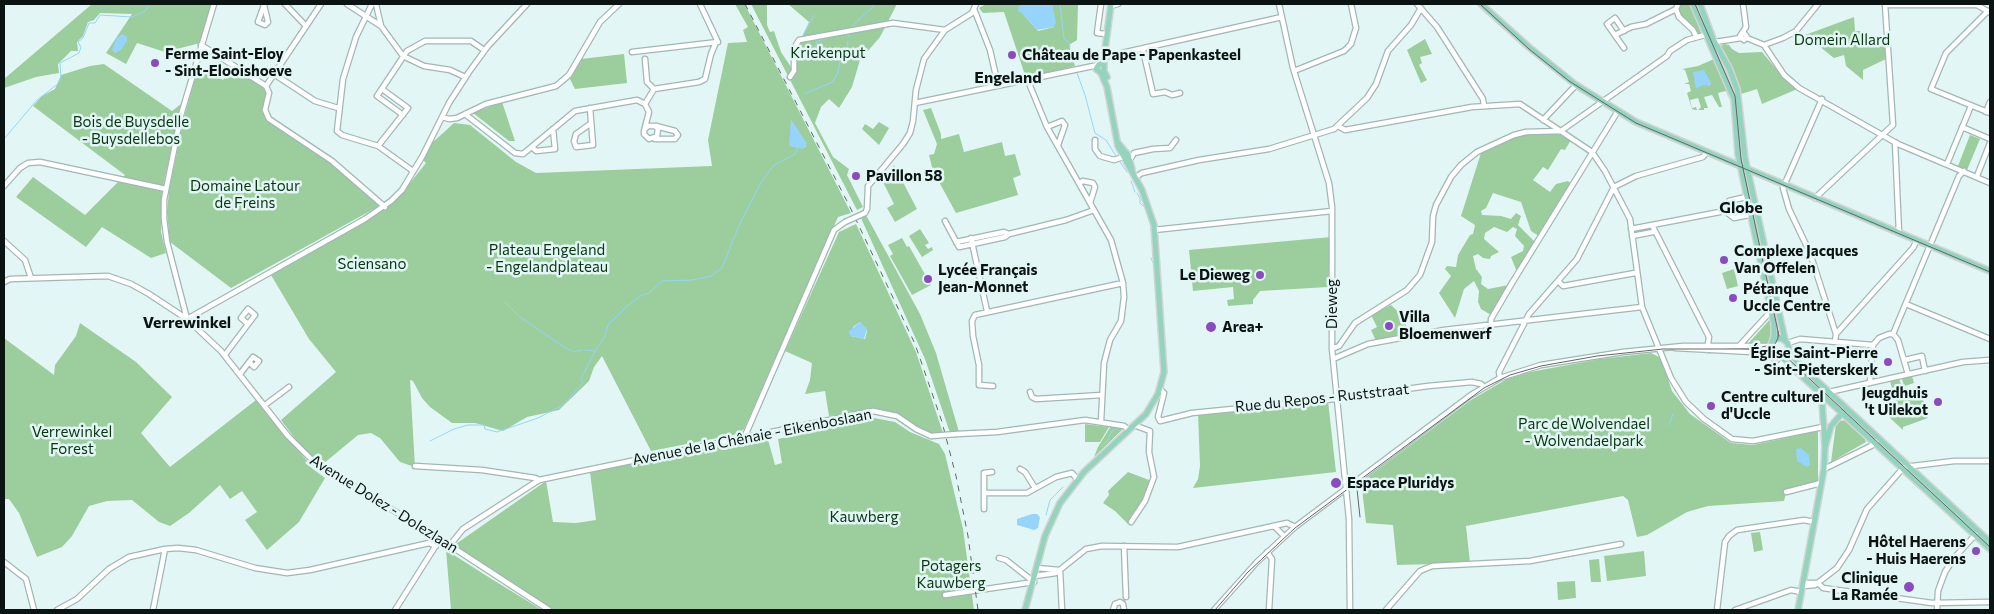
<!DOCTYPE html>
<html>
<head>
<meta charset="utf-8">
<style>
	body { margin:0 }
	#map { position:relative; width:1994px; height:614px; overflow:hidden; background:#e2f7f5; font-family:Commissioner,sans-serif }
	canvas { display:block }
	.frame { position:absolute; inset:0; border:5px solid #0c1413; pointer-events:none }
</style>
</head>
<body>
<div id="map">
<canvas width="1994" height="614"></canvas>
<div class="frame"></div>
</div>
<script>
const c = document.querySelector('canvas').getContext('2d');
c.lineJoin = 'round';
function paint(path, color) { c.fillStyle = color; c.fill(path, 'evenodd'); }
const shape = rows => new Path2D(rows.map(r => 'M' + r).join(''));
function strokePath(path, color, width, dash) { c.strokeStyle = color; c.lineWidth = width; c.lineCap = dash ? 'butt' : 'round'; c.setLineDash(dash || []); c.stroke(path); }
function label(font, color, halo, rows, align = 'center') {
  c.font = font + ' Commissioner,sans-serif'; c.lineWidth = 5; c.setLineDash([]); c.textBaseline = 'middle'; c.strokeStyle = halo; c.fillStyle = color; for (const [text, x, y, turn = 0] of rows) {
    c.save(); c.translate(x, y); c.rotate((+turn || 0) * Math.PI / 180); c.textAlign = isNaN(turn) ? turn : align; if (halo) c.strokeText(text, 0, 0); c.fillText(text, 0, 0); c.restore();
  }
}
const green = shape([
	[92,4,213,4,200,43,165,52,137,43,126,64,106,53,132,14,100,13,94,20,88,22,83,36,77,42,78,51,71,51,58,64,59,73,36,77,4,88,4,79],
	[735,4,745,5,851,213,838,217,744,429,738,434,651,451,602,356,594,367,589,381,559,410,527,417,503,431,475,423,452,423,430,407,422,398,413,381,410,380,415,467,400,462,380,438,371,433,358,435,323,464,303,449,281,420,336,372,309,339,271,275,398,198,426,163,423,160,432,143,454,123,470,125,516,162,536,173,712,166,708,140,728,43,747,42,743,30,748,27],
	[791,126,806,147,790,146],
	[751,4,767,4,767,25,770,32,774,31,781,52,791,67,796,66,796,50,809,22,788,4,897,4,880,37,860,60,852,87,839,108,829,99,821,107,815,123,833,157,849,169,847,175,863,207,857,210],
	[986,4,1024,4,1023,14,1038,31,1054,27,1052,4,1078,4,1077,40,1069,45,1075,66,1026,78,1004,12,983,13,979,8],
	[1679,4,1692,4,1701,33,1697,34,1683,20,1680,14],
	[1854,17,1855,31,1860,31,1862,42,1868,41,1868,47,1885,46,1886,59,1863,70,1863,80,1846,66,1844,55,1834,58,1805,35],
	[1425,39,1432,54,1420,57,1422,63,1419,65,1427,80,1421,83,1407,50],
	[1724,44,1729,45,1732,49,1739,53,1762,52,1787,82,1797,88,1795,90,1762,104,1757,89,1741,94,1735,75,1721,46],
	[624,54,627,83,575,89,569,77,581,59],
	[1714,59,1722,76,1730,102,1726,91,1718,93,1722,107,1719,107,1712,95,1704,97,1708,108,1704,108,1704,110,1698,110,1701,107,1698,98,1690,100,1692,108,1696,107,1697,110,1695,110,1692,109,1687,93,1691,91,1689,84,1684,84,1689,82,1685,70,1682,69,1698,66],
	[104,64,172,111,181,104,162,191,161,232,166,253,151,258,102,227,86,247,16,197,33,177,85,215,125,175,33,106,42,96,55,89,61,75,90,66],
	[199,64,223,80,232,67,263,86,267,93,263,109,265,119,329,161,381,205,231,288,170,242,167,212,169,191,184,118],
	[502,102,515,141,509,141,473,113],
	[931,108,941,134,941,139,959,134,964,152,1002,142,1005,156,1015,154,1021,175,1013,178,1018,195,956,213,933,171,929,155,934,154,937,144,923,110],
	[879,122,889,128,879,145,862,129,865,124,873,129],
	[1527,134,1562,134,1571,140,1565,150,1561,149,1548,170,1543,167,1533,180,1550,192,1556,184,1568,181,1571,184,1539,236,1531,231,1521,202,1493,193,1486,208,1481,211,1482,215,1501,216,1511,219,1516,213,1521,216,1518,225,1535,242,1517,272,1511,257,1523,251,1524,246,1515,236,1517,229,1513,227,1507,232,1494,227,1485,233,1484,239,1499,252,1491,256,1490,259,1483,258,1478,254,1473,256,1476,269,1482,277,1481,284,1488,289,1509,285,1491,315,1481,309,1478,302,1479,291,1474,281,1464,289,1455,318,1439,293,1451,276,1445,269,1447,266,1456,267,1458,255,1470,235,1473,234,1475,225,1461,216,1481,153,1502,141],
	[1970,135,1980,139,1967,170,1958,166],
	[894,165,917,209,895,222,887,208,894,204,883,182],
	[866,215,920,314,936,353,959,432,950,433,925,359,861,218],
	[856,224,916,352,943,433,928,433,898,415,873,408,843,415,829,416,825,391,805,394,810,380,812,363,785,351,839,232],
	[860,322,867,331,865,339,851,336,853,327],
	[920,229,929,243,925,245,928,249,932,247,933,250,922,257,909,236],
	[1331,237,1328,287,1260,291,1253,300,1253,304,1228,306,1227,300,1234,299,1233,287,1193,291,1189,250],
	[902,238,907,247,909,246,931,285,912,295,890,256,893,254,888,245],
	[1734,269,1738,286,1727,289,1722,273],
	[1391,305,1405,318,1408,337,1376,341,1371,330,1377,327,1371,315],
	[1772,317,1772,339,1768,345,1747,345],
	[80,323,136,362,172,397,141,433,170,467,256,400,307,461,305,463,325,478,299,522,267,550,245,520,257,512,242,491,230,499,220,485,189,513,170,526,159,522,132,500,107,501,89,506,72,536,62,547,37,557,19,513,9,499,4,499,4,338,54,375,55,365,76,336],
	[1651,353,1661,358,1672,391,1690,414,1731,443,1753,445,1818,431,1818,481,1787,489,1784,501,1708,506,1687,512,1647,535,1637,537,1628,500,1623,496,1466,526,1470,563,1397,565,1393,525,1366,523,1362,489,1365,479,1471,400,1507,379,1530,372,1600,359],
	[1912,376,1914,383,1905,386,1906,391,1920,387,1928,418,1903,427,1903,430,1890,418,1882,392,1885,391,1891,412,1898,410,1890,381,1899,379,1902,387,1904,386,1902,379],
	[1328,401,1336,472,1193,488,1198,479,1200,466,1198,413],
	[874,418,895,422,910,432,939,444,945,454,963,529,974,610,552,610,453,546,546,481,553,522,576,523,596,520,590,472,767,436,775,465,782,463,778,439],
	[1846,420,1864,437,1866,442,1831,462,1836,424,1840,421],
	[1085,424,1100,426,1109,427,1100,442,1085,442],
	[1111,426,1123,429,1094,457,1098,447],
	[1128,472,1149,480,1148,489,1142,503,1128,524,1115,511,1103,503,1109,495,1108,491],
	[1760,532,1763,550,1754,552,1751,533],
	[446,550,490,578,542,610,451,610],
	[1644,551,1646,576,1607,581,1604,556],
	[1599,559,1601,582,1591,582,1589,560],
	[1575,581,1576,598,1558,600,1557,582]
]);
const water = shape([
	[1024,4,1052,4,1056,22,1054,27,1037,30,1023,14,1018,11,1019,6],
	[122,34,127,37,127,41,121,50,115,53,112,50,116,39],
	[1704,70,1711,83,1710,86,1703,85,1696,89,1693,72],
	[791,119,807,144,803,149,789,146],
	[860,322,867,329,864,339,851,336,848,332],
	[1801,448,1809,455,1810,465,1807,467,1797,461,1796,449],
	[1032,514,1037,514,1040,517,1038,528,1034,530,1017,525,1017,519]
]);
const stream = shape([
	[1060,4,1064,39,1069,42,1070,47],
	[850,28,876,4],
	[839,35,849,34,849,37],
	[805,37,803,35,814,15],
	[816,42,828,37],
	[809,53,815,48,817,42],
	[1077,73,1085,95,1095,133,1106,140,1116,156],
	[804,94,833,82,838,72,840,61,845,58,848,41],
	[4,139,37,100,59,83,61,77,60,63,79,53,81,47,78,42,83,38,89,23,95,23,100,15,132,17,145,11,150,4],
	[1120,162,1127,172],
	[1131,181,1135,192],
	[1137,193,1140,198,1140,203,1143,206],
	[1151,258,1153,263],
	[505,302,520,317,564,347,574,352,582,350],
	[585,350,594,351],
	[1669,425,1673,414],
	[430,441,454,429,468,425,484,425,485,429,497,432,538,418,563,405,583,383,581,379,595,351,605,336,608,325,624,309,640,296,649,293,662,281,693,280,711,276,722,268,740,223,762,181,774,165,795,154,798,147],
	[1101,447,1107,441,1112,431,1119,428],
	[1046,515,1050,500,1063,487]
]);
const minor = shape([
	[285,4,306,26],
	[347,4,381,26],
	[372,4,356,37,343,79,337,131,342,135,378,146,413,171],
	[376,4,381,26,403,56,424,66,450,70,465,77],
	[1101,4,1097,33,1106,34],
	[1279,4,1293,68,1329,183,1332,207,1332,349,1349,519,1350,610],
	[1417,4,1437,27,1483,99,1484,106],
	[1678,4,1676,9,1679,17,1693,30,1696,36],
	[1743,4,1746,27,1740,36,1744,40,1747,37,1744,33],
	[264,5,268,22,265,25,258,22,264,5,264,4],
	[1885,5,1977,5,1989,12],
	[1111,6,1118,4],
	[974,9,990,50,998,85],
	[1988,11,1946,53,1931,89,1990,113],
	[1615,35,1631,27,1646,24,1676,9],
	[1747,38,1764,45,1783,38,1796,31,1818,4],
	[1715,42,1741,38],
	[201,45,266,86,269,93,265,110,269,119,332,161,385,207],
	[1764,45,1784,75,1799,88,1898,144,1990,183],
	[1624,48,1607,24,1615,18,1624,31],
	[1143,50,1153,94,1165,92,1172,95,1180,93],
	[632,52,718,42],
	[1104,57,1282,17],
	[645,59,647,82,654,89],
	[1294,71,1344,51,1351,44,1356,28,1351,4],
	[274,74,315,101,338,108],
	[790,77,794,71,794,48,799,40,893,23,945,30],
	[1028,81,1047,127,1111,240,1123,283,1124,297,1121,321,1110,340,1104,363,1101,421],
	[266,86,321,4],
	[654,89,699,82,705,79,711,54,717,40,700,4],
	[1822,99,1783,188,1789,209,1810,253,1836,334,1835,341],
	[915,103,1098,65],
	[1986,112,1990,102],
	[465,114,515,153,523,154,575,111,637,100,645,104,654,89],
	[403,115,377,96,407,51,425,41,471,41,484,50],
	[442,117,449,119,457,118,486,104,556,86,569,75,600,22,619,4],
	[1543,120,1576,85],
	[590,124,576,134,574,141,576,147,593,145,590,108],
	[1338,126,1345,130,1472,107,1520,104,1592,152,1605,171,1630,219,1642,307,1671,378,1686,402,1704,419,1732,439,1753,441,1823,427],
	[1047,127,1062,121,1065,125,1058,145],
	[1962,127,1990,139],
	[645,129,648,126,655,126,658,129,657,136,649,139,644,134,644,131,649,112,645,104],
	[655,139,675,139,678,135,675,131,656,126],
	[1095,140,1095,149,1100,156,1114,160,1123,157],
	[1895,142,1899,233],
	[378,146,408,108,382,89],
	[532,147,536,151,555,149,553,129],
	[1127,159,1131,158,1134,153,1153,149,1170,148,1176,140],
	[1947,164,1971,106],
	[1977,176,1990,143],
	[1136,177,1142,173,1199,160,1269,149,1334,129,1367,98,1376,84,1388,51,1411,25,1421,8],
	[1079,183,1083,181,1093,183,1095,187,1090,203],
	[4,186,20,168,28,163,40,162,166,189],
	[1746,197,1729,201,1725,211,1734,218,1749,215],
	[1815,198,1893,125,1885,4],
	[865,213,867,209,868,186,903,144,910,133,913,121,916,90,924,59,945,30,972,13,976,4],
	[945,221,959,247,1005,237,1009,234,1066,220,1094,210],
	[1652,225,1709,337,1707,350],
	[1631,229,1725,211],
	[1154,230,1332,211],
	[1632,236,1653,232],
	[971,238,987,311],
	[4,241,25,260,31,278],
	[956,242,1004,232,1009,234],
	[1760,255,1810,253],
	[4,282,10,279,108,276,131,284,149,294,187,319,221,351,288,436,313,461,440,539,549,610],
	[1559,282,1563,286,1635,273],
	[1906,304,1990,339],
	[187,319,365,219,391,201,402,190,422,157,449,103,469,72,488,46,527,4],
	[187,319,167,242,164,219,164,200,181,115,214,4],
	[1491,323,1491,319,1512,283,1618,111],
	[1836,334,1913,248,1917,240],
	[1893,334,1959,176,1964,171],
	[1788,343,1800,339,1873,345],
	[1739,346,1772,310],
	[1675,348,1771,353],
	[1332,349,1339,346,1355,323,1407,290,1420,275,1432,242,1433,216,1436,205,1451,177,1461,165,1477,152,1514,135,1526,132,1561,131,1667,56,1670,51,1687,40,1705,35],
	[1759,352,1776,369,1785,360],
	[225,355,227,352,255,315,248,309,241,318,248,324],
	[1333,359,1368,344,1444,330,1642,307],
	[1905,360,1922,356,1925,371],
	[240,374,253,357,259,361,254,367,249,362],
	[1500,378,1499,372,1529,314,1577,259,1614,187,1636,176,1703,157,1706,153],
	[1870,381,1873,345,1879,338,1889,334,1893,334,1898,340,1908,374],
	[993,386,979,385,979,365,973,336,972,321,975,315,1123,283],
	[1160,389,1164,393,1158,417,1160,421,1192,413,1335,399,1428,386,1472,382,1481,384,1484,387],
	[1030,392,1032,397,1036,399,1102,395],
	[1829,392,1963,362,1990,360],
	[265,405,289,387],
	[957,434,997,432,1085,420,1124,426,1129,430],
	[744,438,834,230,845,222],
	[415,466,482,470,535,478,539,480],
	[1020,469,1025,472,1035,488],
	[1824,469,1871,446,1879,439],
	[1786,492,1821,483],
	[985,493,1027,493,1056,477,1072,473,1077,479],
	[984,509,984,473,992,472],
	[1131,522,1145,501,1154,477,1149,452,1150,431,1134,425],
	[1274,526,1284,536],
	[450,545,463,529,539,480,873,411,897,416,916,429,931,436],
	[1124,546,1126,597],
	[1267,552,1272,559,1269,610],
	[999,558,1006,560,1034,582],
	[4,562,26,579,34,610],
	[1037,568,1059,570],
	[1060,570,1062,610],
	[1035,576,1056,573,1086,549,1102,546,1178,547,1287,523,1295,527],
	[1803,583,1818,583,1823,588,1932,603,1990,602],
	[1803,586,1815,585,1837,568,1849,550,1867,509,1904,467,1954,461,1990,461],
	[945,595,1034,582],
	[57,610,77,599,109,569,129,557,165,549,178,548,196,550,255,568,287,573,310,570,429,543,436,546],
	[153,610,165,549],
	[395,610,440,539],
	[1113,610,1115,604,1120,602,1123,604,1124,610],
	[1214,610,1257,562,1295,527,1471,395,1500,378,1541,365,1623,352,1683,346,1769,346],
	[1386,610,1420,571,1432,566,1530,561,1621,544],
	[1717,610,1725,542,1729,536,1737,530,1804,520,1814,522],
	[1735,610,1791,590,1801,592],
	[1937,610,1938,591,1945,572,1954,558,1976,534]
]);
const major = shape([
	[1481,4,1530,48,1576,85,1636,122,1990,271],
	[1693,4,1734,99,1738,154,1774,325,1774,337,1769,350,1774,357,1784,357,1789,351,1788,343,1781,338,1774,339],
	[1700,4,1713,39,1729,68,1737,89,1745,158,1785,340],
	[1107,77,1104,71,1104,57,1111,4],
	[1119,144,1128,155,1132,169],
	[1789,351,1800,365,1990,542],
	[1782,358,1990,549],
	[1825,447,1831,426,1843,412],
	[1025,610,1045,536,1060,503,1084,472,1146,414,1158,394,1164,372,1154,225,1142,190,1118,146,1107,87,1101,73,1096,69,1104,57],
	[1798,610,1824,469,1825,447,1822,401,1827,394]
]);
const tram = shape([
	[1480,4,1529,49,1569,81,1636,123,1990,272],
	[1695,4,1735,96,1741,159,1779,336],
	[1762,347,1775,344,1778,338,1778,331],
	[1360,517,1357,489,1363,478],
	[1215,610,1248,572,1295,528,1484,388,1510,375,1541,366,1597,356,1663,349,1766,349,1783,354,1990,547]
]);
const rail = shape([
	[745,4,849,205,915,344,942,422,956,476,968,536,978,610]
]);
const minorBridge = shape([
	[845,222,865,213],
	[931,436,957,434]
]);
const markers = [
	[1012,55,5,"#8a4bc1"],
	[155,63,5,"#8a4bc1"],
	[856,176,5,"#8a4bc1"],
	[1724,260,5,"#8a4bc1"],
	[1260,275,5,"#8a4bc1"],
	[928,279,5,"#8a4bc1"],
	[1733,298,5,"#8a4bc1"],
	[1389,326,5,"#8a4bc1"],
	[1211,327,6,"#8a4bc1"],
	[1888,362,5,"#8a4bc1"],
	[1938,402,5,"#8a4bc1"],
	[1711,406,5,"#8a4bc1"],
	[1336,483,6,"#8a4bc1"],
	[1976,551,5,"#8a4bc1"],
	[1909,587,6,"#8a4bc1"]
];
const parkNames = [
	["Domein Allard",1842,40],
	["Kriekenput",828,53],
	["Bois de Buysdelle",131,122],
	["- Buysdellebos",131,139],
	["Domaine Latour",245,186],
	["de Freins",245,203],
	["Plateau Engeland",547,250],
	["- Engelandplateau",547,267],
	["Sciensano",372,264],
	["Parc de Wolvendael",1584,424],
	["- Wolvendaelpark",1584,441],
	["Verrewinkel",72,432],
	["Forest",72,449],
	["Kauwberg",864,517],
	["Potagers",951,566],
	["Kauwberg",951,583]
];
const poiNames = [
	["Ferme Saint-Eloy",165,54],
	["- Sint-Elooishoeve",165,71],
	["Château de Pape - Papenkasteel",1022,55],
	["Pavillon 58",866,176],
	["Complexe Jacques",1734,251],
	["Van Offelen",1734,268],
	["Lycée Français",938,270],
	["Jean-Monnet",938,287],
	["Le Dieweg",1250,275,"right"],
	["Pétanque",1743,289],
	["Uccle Centre",1743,306],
	["Villa",1399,317],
	["Bloemenwerf",1399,334],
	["Area+",1222,327],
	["Église Saint-Pierre",1878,353,"right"],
	["- Sint-Pieterskerk",1878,370,"right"],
	["Jeugdhuis",1928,393,"right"],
	["'t Uilekot",1928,410,"right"],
	["Centre culturel",1721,397],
	["d'Uccle",1721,414],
	["Espace Pluridys",1347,483],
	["Hôtel Haerens",1966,542,"right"],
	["- Huis Haerens",1966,559,"right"],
	["Clinique",1898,578,"right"],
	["La Ramée",1898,595,"right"]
];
const streetNames = [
	["Dieweg",1332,304,-90],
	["Rue du Repos - Ruststraat",1322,398,-6],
	["Avenue de la Chênaie - Eikenboslaan",752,437,-11],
	["Avenue Dolez - Dolezlaan",384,504,32]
];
const neighbourhoodNames = [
	["Engeland",1008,78],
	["Globe",1741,208],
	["Verrewinkel",187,323]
];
paint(green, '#9ccd9d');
paint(water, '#96d4fb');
strokePath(stream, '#96d4fb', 1);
strokePath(minor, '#a2b7b5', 7);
strokePath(major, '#d3d5d5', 8);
strokePath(minor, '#fff', 4.5);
strokePath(major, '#94d4be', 5);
strokePath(tram, '#5c6968', 1);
strokePath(rail, '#5c6968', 1, [6, 6]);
strokePath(minorBridge, '#a2b7b5', 7, []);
strokePath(minorBridge, '#fff', 4.5);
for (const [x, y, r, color] of markers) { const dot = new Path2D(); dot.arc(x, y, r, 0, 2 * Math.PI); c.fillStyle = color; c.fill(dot); strokePath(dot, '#e2f7f5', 2); }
label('15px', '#093610', '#e2f7f5', parkNames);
label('bold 15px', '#0c1413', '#e2f7f5', poiNames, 'left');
label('15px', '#0c1413', '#e2f7f5', streetNames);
label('bold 16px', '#0c1413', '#e2f7f5', neighbourhoodNames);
</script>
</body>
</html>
